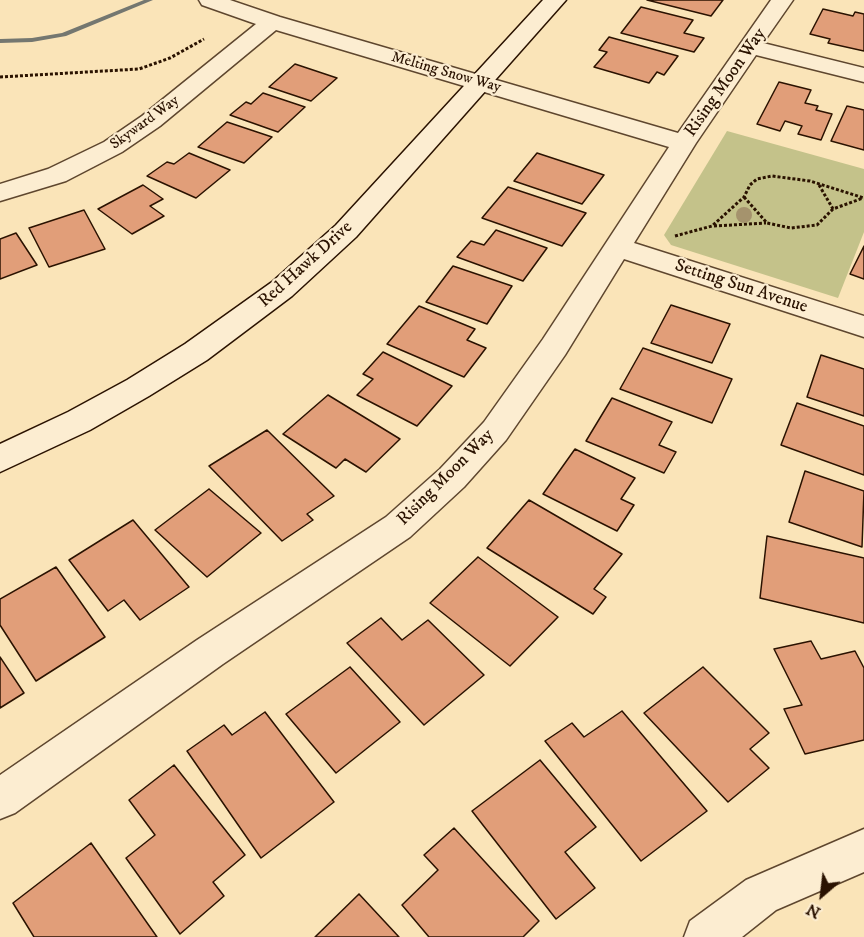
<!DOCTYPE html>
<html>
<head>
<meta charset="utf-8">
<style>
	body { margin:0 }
	#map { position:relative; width:864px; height:937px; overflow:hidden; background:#fae4b8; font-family:"IM FELL DW Pica",serif }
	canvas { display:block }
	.north { position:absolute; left:792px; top:865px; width:60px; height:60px; -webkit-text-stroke:4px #fcedd1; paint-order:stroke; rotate:208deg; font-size:16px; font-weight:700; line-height:24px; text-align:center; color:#2a1200 }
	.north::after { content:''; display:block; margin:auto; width:21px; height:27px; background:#2a1200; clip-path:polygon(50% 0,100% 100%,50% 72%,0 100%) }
</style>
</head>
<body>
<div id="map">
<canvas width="864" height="937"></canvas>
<div class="north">N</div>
</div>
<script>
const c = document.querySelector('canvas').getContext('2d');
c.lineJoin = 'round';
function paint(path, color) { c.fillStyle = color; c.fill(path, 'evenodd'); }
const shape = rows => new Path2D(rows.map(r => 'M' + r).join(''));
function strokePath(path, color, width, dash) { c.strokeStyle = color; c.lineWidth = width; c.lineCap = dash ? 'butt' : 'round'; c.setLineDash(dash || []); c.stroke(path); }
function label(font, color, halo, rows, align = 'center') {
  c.font = font + ' "IM FELL DW Pica",serif'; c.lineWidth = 4.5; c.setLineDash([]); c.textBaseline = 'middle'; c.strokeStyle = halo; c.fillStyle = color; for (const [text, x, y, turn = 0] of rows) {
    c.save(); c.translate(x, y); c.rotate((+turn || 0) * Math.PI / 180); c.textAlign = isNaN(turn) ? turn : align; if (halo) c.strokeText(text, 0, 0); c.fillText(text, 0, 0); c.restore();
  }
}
const green = shape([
	[727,131,864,169,864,232,838,298,671,245,664,235]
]);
const stream = shape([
	[144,0,153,0,66,36,32,42,0,43,0,39,32,38,62,33,144,0]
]);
const building = shape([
	[647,0,723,0,711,16,647,0],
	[641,7,693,20,684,33,704,38,694,52,621,33,641,7],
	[823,9,853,16,855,12,864,14,864,51,828,43,830,39,810,34,823,9],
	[609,37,678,56,664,75,657,72,649,83,594,67,607,52,599,50,609,37],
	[295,64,337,78,311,101,269,87,295,64],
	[779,82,811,90,805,103,818,106,816,110,832,114,821,140,798,134,802,126,785,121,780,131,757,124,779,82],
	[263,93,305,107,278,132,230,115,246,102,251,104,263,93],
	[847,106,864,110,864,150,831,141,847,106],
	[227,122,272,137,244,163,198,147,227,122],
	[189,153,230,170,196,198,147,176,167,162,174,164,189,153],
	[537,153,604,175,582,204,514,181,537,153],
	[143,185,163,199,150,206,164,216,132,234,98,209,143,185],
	[508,187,586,213,562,246,482,218,508,187],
	[84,210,105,249,49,267,29,228,84,210],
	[496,230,547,248,523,281,457,257,471,241,484,245,496,230],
	[16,233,37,265,0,279,0,239,16,233],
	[864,246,864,279,850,274,864,246],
	[453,266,512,286,487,324,426,302,453,266],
	[671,305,730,324,712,363,651,343,671,305],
	[419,306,475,329,467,340,486,348,464,377,387,344,419,306],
	[643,348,732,379,712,423,620,389,643,348],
	[383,352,452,386,417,426,357,395,373,379,363,374,383,352],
	[821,355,864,369,864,416,807,397,821,355],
	[328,395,400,439,366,472,345,459,336,468,283,434,328,395],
	[612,398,672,422,659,445,676,452,664,473,586,441,612,398],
	[797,403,864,426,864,475,781,445,797,403],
	[267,430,334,496,307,514,313,520,282,541,209,466,267,430],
	[575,449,635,478,621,499,634,505,617,531,543,494,575,449],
	[805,471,864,491,862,547,789,522,805,471],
	[209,489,261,533,207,577,155,530,209,489],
	[529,500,622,554,594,589,606,597,593,614,487,548,529,500],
	[133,520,189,587,140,620,124,600,108,611,69,560,133,520],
	[767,536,864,558,864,623,760,598,767,536],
	[478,557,558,617,510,666,430,603,478,557],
	[56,567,105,637,36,681,0,625,0,599,56,567],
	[381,618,402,640,428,620,484,675,424,725,347,643,381,618],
	[811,641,821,659,855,651,864,668,864,740,805,754,784,709,802,705,774,649,811,641],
	[0,657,24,693,0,708,0,657],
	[350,667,400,722,336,773,286,714,350,667],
	[703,667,769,733,750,749,769,768,728,802,644,713,703,667],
	[622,711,707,811,641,861,545,741,572,723,584,737,622,711],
	[265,712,334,802,261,858,187,751,224,725,232,735,265,712],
	[540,760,596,827,565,852,595,888,556,919,472,811,540,760],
	[174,765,245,855,213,882,224,896,180,934,126,858,155,835,129,800,174,765],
	[454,828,539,921,523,937,429,937,402,905,438,870,424,855,454,828],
	[91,843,157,937,34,937,13,903,91,843],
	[359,894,399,937,315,937,359,894]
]);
const path = shape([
	[0,77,139,69,170,58,204,39],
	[819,185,833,209,863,198],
	[744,197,767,223,791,228,817,225,833,209],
	[714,226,766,223],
	[675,236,712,226,744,197,750,185,757,179,772,176,810,181,864,198]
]);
const street = shape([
	[199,0,230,0,280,17,678,133,771,0,793,0,763,43,864,68,864,82,756,55,696,143,634,243,864,316,864,337,624,259,565,355,506,440,464,487,410,537,223,664,15,813,0,819,0,775,197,640,386,517,440,469,484,422,543,339,669,147,276,30,160,126,122,152,66,181,0,201,0,184,48,169,104,142,142,116,256,24,202,5,199,0],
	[864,829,864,872,776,910,742,937,684,937,690,921,746,880,864,829]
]);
const secondary = shape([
	[543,0,566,0,356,237,292,296,207,360,149,396,90,430,0,472,0,444,68,412,127,380,185,344,272,282,336,225,543,0]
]);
const trees = [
	[744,215]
];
const farStreetnames = [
	["Melting Snow Way",446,73,16],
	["Skyward Way",145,123,-36]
];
const streetNames = [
	["Rising Moon Way",726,83,-55],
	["Red Hawk Drive",306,265,-42],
	["Setting Sun Avenue",741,287,18],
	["Rising Moon Way",446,478,-45]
];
paint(green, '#c4c28a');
paint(stream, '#747770');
paint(building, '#e19e79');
strokePath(building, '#2a1200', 1.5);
strokePath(street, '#5e462e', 3);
strokePath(secondary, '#2a1200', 3);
strokePath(path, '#2a1200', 3, [3, 2]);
paint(street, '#fcedd1');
paint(secondary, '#fcedd1');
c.fillStyle = '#a5936d';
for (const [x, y] of trees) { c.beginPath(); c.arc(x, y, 8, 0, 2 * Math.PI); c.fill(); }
label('15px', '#2a1200', '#fcedd1', farStreetnames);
label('18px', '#2a1200', '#fcedd1', streetNames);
</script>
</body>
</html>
